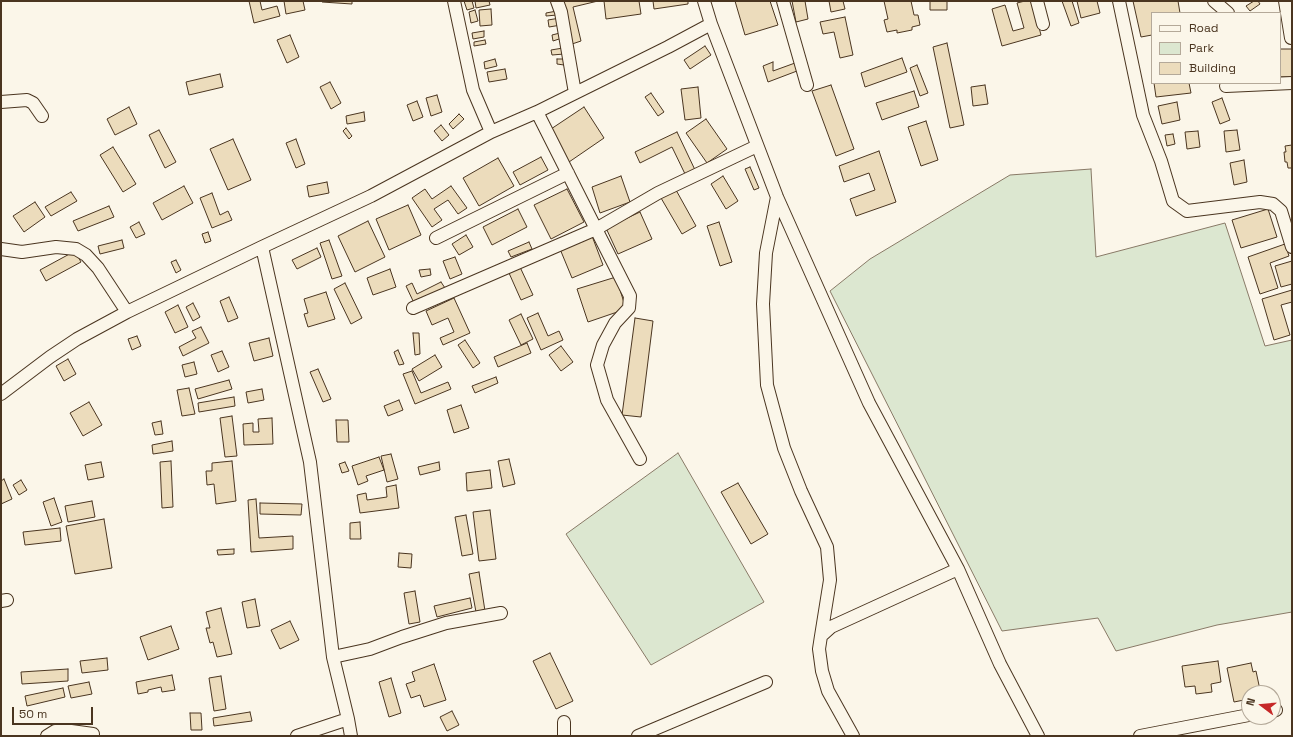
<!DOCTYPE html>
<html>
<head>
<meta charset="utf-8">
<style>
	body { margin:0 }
	#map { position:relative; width:1293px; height:737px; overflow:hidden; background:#fbf6e9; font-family:"Space Grotesk",sans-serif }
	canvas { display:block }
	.frame { position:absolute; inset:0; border:2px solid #4a3520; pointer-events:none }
	.legend { position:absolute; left:1151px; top:12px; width:130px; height:72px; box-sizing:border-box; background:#fbf6e9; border:1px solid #b4a999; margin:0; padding:5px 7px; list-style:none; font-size:12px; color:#4a3520 }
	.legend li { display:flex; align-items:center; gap:8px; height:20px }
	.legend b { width:20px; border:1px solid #b4a999 }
	.north { position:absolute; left:1241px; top:685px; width:40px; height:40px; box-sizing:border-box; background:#fbf6e9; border:1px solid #b4a999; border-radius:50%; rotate:286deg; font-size:11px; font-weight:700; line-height:16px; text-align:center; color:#4a3520 }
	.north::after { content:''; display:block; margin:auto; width:14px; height:18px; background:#c62828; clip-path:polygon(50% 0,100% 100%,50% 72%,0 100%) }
	.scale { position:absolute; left:12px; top:707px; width:81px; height:18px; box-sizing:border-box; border:2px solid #4a3520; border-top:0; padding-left:5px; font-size:12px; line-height:14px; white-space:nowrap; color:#4a3520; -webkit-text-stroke:3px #fbf6e9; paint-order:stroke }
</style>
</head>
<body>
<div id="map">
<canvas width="1293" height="737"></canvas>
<div class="frame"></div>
<ul class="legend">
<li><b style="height:5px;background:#fbf6e9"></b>Road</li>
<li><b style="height:11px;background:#dce7d0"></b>Park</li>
<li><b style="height:11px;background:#ecdcbc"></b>Building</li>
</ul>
<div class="north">N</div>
<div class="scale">50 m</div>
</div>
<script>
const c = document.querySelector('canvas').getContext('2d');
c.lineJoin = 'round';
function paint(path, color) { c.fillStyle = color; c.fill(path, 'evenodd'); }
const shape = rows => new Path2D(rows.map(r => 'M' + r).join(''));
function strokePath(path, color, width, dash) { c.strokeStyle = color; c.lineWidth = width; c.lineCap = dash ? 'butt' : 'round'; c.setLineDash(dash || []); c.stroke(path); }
const green = shape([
	[1091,169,1096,257,1225,223,1265,346,1292,340,1292,612,1217,625,1116,651,1098,618,1002,631,830,291,870,259,1010,175,1091,169],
	[678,453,764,602,651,665,566,534,678,453]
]);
const building = shape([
	[249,1,260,1,262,10,277,6,280,16,254,23,249,1],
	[284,1,303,1,305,10,286,14,284,1],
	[322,1,352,1,352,4,322,2,322,1],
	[464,1,472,1,474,8,467,10,464,1],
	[475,1,489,1,490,5,476,8,475,1],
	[562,1,598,1,573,7,581,41,572,44,562,1],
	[604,1,639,1,641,14,606,19,604,1],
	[653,1,688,1,688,4,654,9,653,1],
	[735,1,770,1,778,25,745,35,735,1],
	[792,1,805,1,808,19,796,22,792,1],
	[829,1,843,1,845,9,831,12,829,1],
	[884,1,911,1,914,15,918,15,920,25,912,27,912,30,897,33,897,30,887,32,884,20,888,19,884,1],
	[930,1,947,1,947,10,930,10,930,1],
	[1025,1,1032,1,1041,35,1002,46,992,9,1005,5,1013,31,1024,28,1017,3,1025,1],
	[1062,1,1072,1,1079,23,1071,26,1062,1],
	[1077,1,1097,1,1100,13,1081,18,1077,1],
	[1133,1,1178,1,1180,13,1152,13,1152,35,1141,37,1133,1],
	[1254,1,1258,1,1260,4,1250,11,1246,6,1254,1],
	[491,9,492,25,480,26,479,10,491,9],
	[475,10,478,21,471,23,469,12,475,10],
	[557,11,557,15,546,16,546,13,557,11],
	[845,17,853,55,840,58,834,32,823,34,820,22,845,17],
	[560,18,561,25,549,27,548,20,560,18],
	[484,31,484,37,473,39,472,33,484,31],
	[560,33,562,38,553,41,552,35,560,33],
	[290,35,299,57,287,63,277,40,290,35],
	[485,40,486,44,474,46,474,42,485,40],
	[947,43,964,125,950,128,933,47,947,43],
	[705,46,711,55,690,69,684,60,705,46],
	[563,48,564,54,552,55,551,50,563,48],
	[1280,49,1292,49,1292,77,1280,77,1280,49],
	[902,58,907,72,865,87,861,73,902,58],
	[495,59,497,66,485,69,484,62,495,59],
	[557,59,564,59,564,65,557,64,557,59],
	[773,62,773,71,795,63,797,71,768,82,763,66,773,62],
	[917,65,928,93,920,96,910,68,917,65],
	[505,69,507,79,489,82,487,72,505,69],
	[220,74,223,87,189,95,186,82,220,74],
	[330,82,341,103,331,109,320,87,330,82],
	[1154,83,1189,83,1191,93,1156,97,1154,83],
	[831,85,854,149,836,156,812,91,831,85],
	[985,85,988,104,973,106,971,87,985,85],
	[698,87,701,118,685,120,681,89,698,87],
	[914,91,919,107,882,120,876,103,914,91],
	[651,93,664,112,658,116,645,97,651,93],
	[437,95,442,112,431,116,426,98,437,95],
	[1222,98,1230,120,1220,124,1212,102,1222,98],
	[417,101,423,117,413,121,407,105,417,101],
	[1177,102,1180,120,1162,124,1158,106,1177,102],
	[129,107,137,124,115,135,107,119,129,107],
	[584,107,604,138,569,162,548,131,584,107],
	[364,112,365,121,347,124,346,116,364,112],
	[459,114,464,119,453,129,449,124,459,114],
	[706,119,727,149,707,163,686,133,706,119],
	[926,121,938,160,921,166,908,127,926,121],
	[441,125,449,135,442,141,434,131,441,125],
	[346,128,352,136,349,139,343,131,346,128],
	[159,130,176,162,165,168,149,135,159,130],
	[1237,130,1240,150,1226,152,1224,131,1237,130],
	[1198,131,1200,147,1187,149,1185,132,1198,131],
	[677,132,696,172,686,176,672,147,640,163,635,152,677,132],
	[1173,134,1175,144,1167,146,1165,135,1173,134],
	[233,139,251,180,228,190,210,149,233,139],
	[296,139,305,164,296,168,286,143,296,139],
	[1292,145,1292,168,1288,168,1287,162,1285,162,1284,152,1286,152,1285,146,1292,145],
	[113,147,136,184,123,192,100,155,113,147],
	[879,151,896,202,856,216,850,199,875,190,869,173,844,182,839,166,879,151],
	[541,157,548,170,520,185,513,172,541,157],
	[498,158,514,186,479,206,463,178,498,158],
	[1244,160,1247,182,1234,185,1230,163,1244,160],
	[750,167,759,188,754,190,745,169,750,167],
	[621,176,630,202,600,213,592,187,621,176],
	[723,176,738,201,726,209,711,184,723,176],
	[327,182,329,193,309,197,307,186,327,182],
	[184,186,193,203,162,220,153,203,184,186],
	[451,186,467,208,458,214,448,200,434,209,442,220,432,227,412,198,425,189,432,199,451,186],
	[567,189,584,222,551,239,534,205,567,189],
	[676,190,696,226,682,234,661,198,676,190],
	[71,192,77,201,51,216,45,207,71,192],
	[212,193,220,215,228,211,232,220,212,228,200,198,212,193],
	[35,202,45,217,24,232,13,216,35,202],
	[408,205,421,235,389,250,376,219,408,205],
	[109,206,114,217,78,231,73,221,109,206],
	[518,209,527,227,492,245,483,227,518,209],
	[1268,209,1277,237,1241,248,1232,220,1268,209],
	[640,212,652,239,618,254,606,228,640,212],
	[368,221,385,257,355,272,338,236,368,221],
	[139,222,145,234,136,238,130,227,139,222],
	[719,222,732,262,720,266,707,226,719,222],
	[208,232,211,241,205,243,202,234,208,232],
	[466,235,473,247,459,255,452,244,466,235],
	[592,236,603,265,572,278,560,249,592,236],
	[122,240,124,248,100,254,98,246,122,240],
	[329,240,342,276,332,279,320,243,329,240],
	[529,242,532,249,511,257,508,251,529,242],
	[1285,244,1289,256,1270,263,1278,288,1260,294,1248,257,1285,244],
	[317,248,321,257,297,269,292,260,317,248],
	[75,251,81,262,46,281,40,270,75,251],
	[455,257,462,274,450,279,443,261,455,257],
	[176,260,181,270,176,273,171,262,176,260],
	[1292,261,1292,284,1281,287,1275,266,1292,261],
	[520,267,533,295,521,300,509,273,520,267],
	[390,269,396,287,373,295,367,278,390,269],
	[430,269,431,275,421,277,419,270,430,269],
	[616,277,626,309,588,322,577,289,616,277],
	[441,282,445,288,414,303,406,286,412,283,417,294,441,282],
	[345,283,362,318,351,324,334,289,345,283],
	[1292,290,1292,302,1281,305,1290,335,1274,340,1262,299,1292,290],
	[326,292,335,319,308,327,304,314,308,313,304,299,326,292],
	[229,297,238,318,228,322,220,301,229,297],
	[454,298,470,333,443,345,440,338,454,332,448,318,432,325,426,311,454,298],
	[193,303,200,317,193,321,186,307,193,303],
	[178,305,188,327,175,333,165,312,178,305],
	[538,313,548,336,559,331,563,340,541,350,527,318,538,313],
	[521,314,533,339,521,345,509,320,521,314],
	[635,318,653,321,641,417,622,415,635,318],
	[201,327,209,343,183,356,179,347,196,338,192,331,201,327],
	[413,333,419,333,420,354,415,355,413,333],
	[137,336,141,346,132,350,128,339,137,336],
	[269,338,273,356,254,361,249,343,269,338],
	[465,340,480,363,473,368,458,345,465,340],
	[527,343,531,353,498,367,494,357,527,343],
	[561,346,573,362,561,371,549,355,561,346],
	[398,350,404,364,399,365,394,352,398,350],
	[222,351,229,367,218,372,211,355,222,351],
	[435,355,442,367,419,381,412,369,435,355],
	[68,359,76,374,64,381,56,366,68,359],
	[194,362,197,374,185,377,182,365,194,362],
	[318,369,331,399,323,402,310,372,318,369],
	[412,371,421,393,448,382,451,389,415,404,403,374,412,371],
	[496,377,498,383,475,393,472,386,496,377],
	[229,380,232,389,198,399,195,389,229,380],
	[189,388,195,414,182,416,177,390,189,388],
	[262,389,264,400,248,403,246,392,262,389],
	[234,397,235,406,199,412,198,403,234,397],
	[399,400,403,410,388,416,384,406,399,400],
	[89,402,102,425,83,436,70,413,89,402],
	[461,405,469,428,454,433,447,410,461,405],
	[232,416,237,456,225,457,220,418,232,416],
	[272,418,273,444,244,445,243,424,253,423,253,432,259,432,258,419,272,418],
	[336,420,348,420,349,442,337,442,336,420],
	[161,421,163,434,155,435,152,423,161,421],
	[172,441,173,451,153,454,152,445,172,441],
	[391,454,398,479,387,482,381,456,391,454],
	[379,457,384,470,366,476,368,481,358,485,352,466,379,457],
	[509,459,515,484,503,487,498,461,509,459],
	[171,461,173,507,162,508,160,462,171,461],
	[232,461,236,501,216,504,214,484,207,485,206,471,212,471,212,463,232,461],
	[101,462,104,477,88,480,85,465,101,462],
	[345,462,349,471,342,473,339,464,345,462],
	[439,462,440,470,420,475,418,467,439,462],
	[490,470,492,488,467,491,466,473,490,470],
	[4,479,12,499,1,504,1,481,4,479],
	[21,480,27,490,19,495,13,485,21,480],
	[738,483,768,534,751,544,721,492,738,483],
	[396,485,399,508,360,513,357,495,366,493,367,500,387,497,386,487,396,485],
	[54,498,62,522,51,526,43,502,54,498],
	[256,499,259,538,293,536,293,549,251,552,248,500,256,499],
	[92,501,95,517,68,522,65,506,92,501],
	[260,503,302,504,301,515,260,514,260,503],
	[490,510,496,559,479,561,473,512,490,510],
	[466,515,473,554,462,556,455,517,466,515],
	[104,519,112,568,75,574,66,526,104,519],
	[360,522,361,539,350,539,350,523,360,522],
	[60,528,61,541,25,545,23,532,60,528],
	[234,549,234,554,218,555,217,550,234,549],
	[399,553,412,554,411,568,398,567,399,553],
	[479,572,485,611,476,612,469,574,479,572],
	[415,591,420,622,409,624,404,593,415,591],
	[470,598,472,608,437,617,434,606,470,598],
	[255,599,260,626,247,628,242,602,255,599],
	[221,608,232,654,217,657,213,642,210,643,206,628,210,628,206,612,221,608],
	[290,621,299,640,280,649,271,630,290,621],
	[171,626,179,649,148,660,140,637,171,626],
	[550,653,573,701,556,709,533,661,550,653],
	[107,658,108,670,82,673,80,661,107,658],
	[1218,661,1221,682,1211,684,1212,692,1196,694,1195,686,1185,687,1182,666,1218,661],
	[1251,663,1253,672,1256,671,1260,690,1257,690,1258,693,1249,693,1249,699,1234,702,1227,668,1251,663],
	[434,664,446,700,424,707,420,695,411,698,406,684,415,681,412,672,434,664],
	[68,669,68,681,22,684,21,672,68,669],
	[172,675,175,690,162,692,161,687,148,690,148,692,138,694,136,682,172,675],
	[221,676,226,709,214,711,209,678,221,676],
	[391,678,401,713,389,717,379,682,391,678],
	[89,682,92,694,71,698,68,686,89,682],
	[63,688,65,697,27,706,25,696,63,688],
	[452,711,459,725,447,731,440,717,452,711],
	[250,712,252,721,214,726,213,718,250,712],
	[190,713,201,713,202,730,191,730,190,713]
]);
const minor = shape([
	[454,1,473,90,491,132],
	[557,1,561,12,575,93],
	[783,1,807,85],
	[1037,1,1043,24],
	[1119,1,1143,115,1161,161,1173,201,1187,211,1260,202,1273,204,1281,211,1292,247],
	[1214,1,1228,13],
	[1285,1,1291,38],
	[711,24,777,197,869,403,958,569,1000,664,1038,736],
	[1226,86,1292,83],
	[1,102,27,100,33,103,42,116],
	[777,197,766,253,763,304,767,385,784,448,801,491,827,547,830,580,821,636],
	[436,238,568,173],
	[262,247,310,462,333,657,348,719,351,736],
	[1,249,22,252,56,247,76,249,86,255,98,268,127,312],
	[413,308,596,229,537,112],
	[1,394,50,357,77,339,127,312,262,247,371,196,491,132,537,112,668,47,711,24,704,1],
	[640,459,607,400,597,365,603,345,615,323,629,308,630,296,596,229,658,193,757,146],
	[1,601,7,600],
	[333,657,370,649,402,637,446,623,501,613],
	[1273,711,1276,710],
	[47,736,55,731,71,731,93,734],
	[297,736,348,719],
	[564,736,564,722],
	[638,736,766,682],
	[853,736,828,691,822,671,819,649,821,636,831,627,958,569],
	[1140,736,1249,715]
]);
paint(green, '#dce7d0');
strokePath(green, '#887966', 1);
paint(building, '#ecdcbc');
strokePath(building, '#4a3520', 1);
strokePath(minor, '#4a3520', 14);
strokePath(minor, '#fbf6e9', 12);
</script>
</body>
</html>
